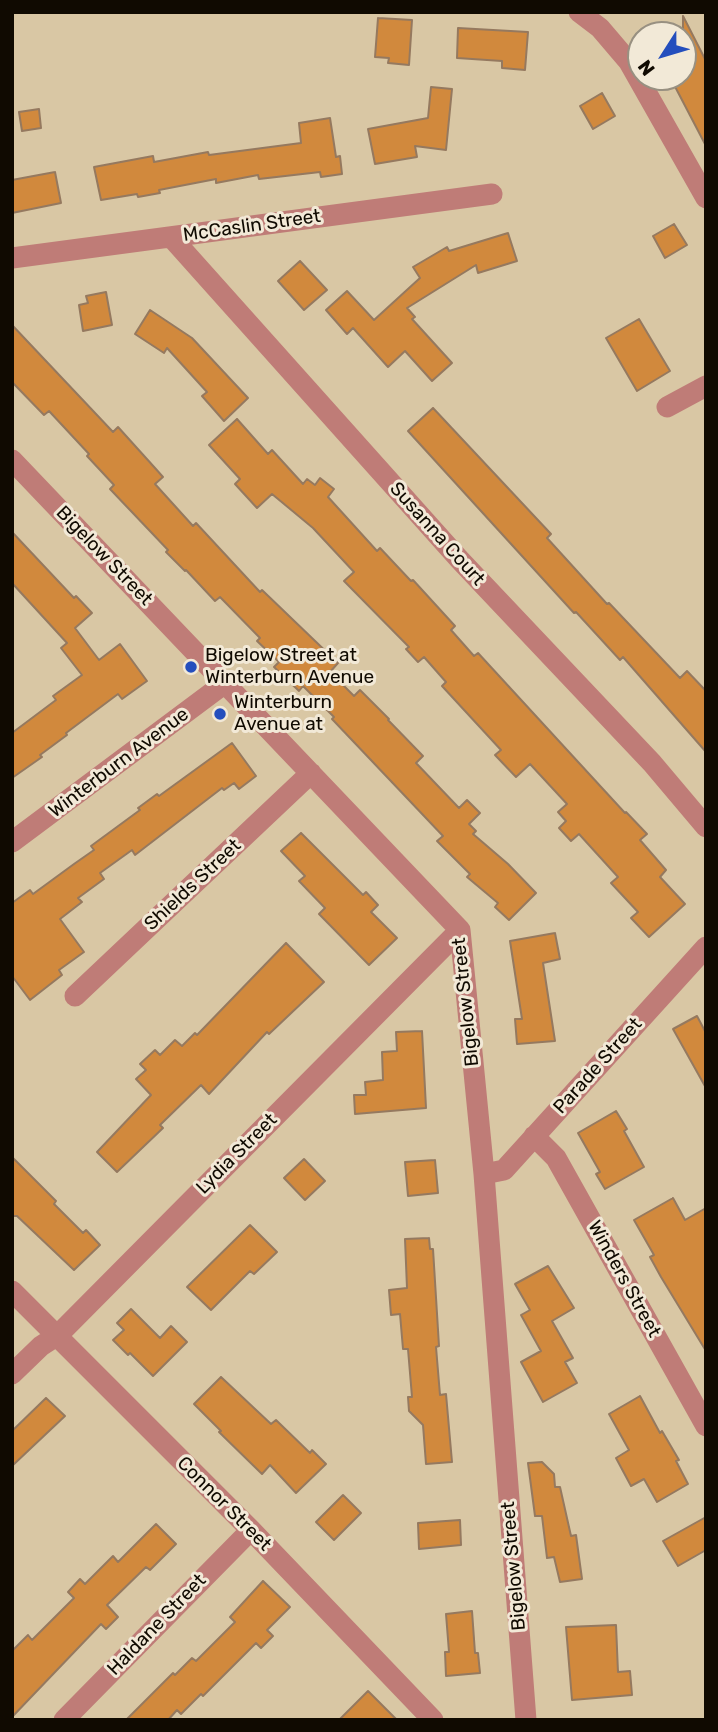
<!DOCTYPE html>
<html>
<head>
<meta charset="utf-8">
<style>
	body { margin:0 }
	#map { position:relative; width:718px; height:1732px; overflow:hidden; background:#d9c7a4; font-family:Rubik,sans-serif }
	canvas { display:block }
	.frame { position:absolute; inset:0; border:14px solid #100a01; pointer-events:none }
	.north { position:absolute; left:627px; top:21px; width:70px; height:70px; box-sizing:border-box; background:#f2e9d7; border:2px solid #989081; border-radius:50%; rotate:233deg; font-size:19px; font-weight:700; line-height:28px; text-align:center; color:#100a01 }
	.north::after { content:''; display:block; margin:auto; width:24px; height:32px; background:#244ebd; clip-path:polygon(50% 0,100% 100%,50% 72%,0 100%) }
</style>
</head>
<body>
<div id="map">
<canvas width="718" height="1732"></canvas>
<div class="frame"></div>
<div class="north">N</div>
</div>
<script>
const c = document.querySelector('canvas').getContext('2d');
c.lineJoin = 'round';
function paint(path, color) { c.fillStyle = color; c.fill(path, 'evenodd'); }
const shape = rows => new Path2D(rows.map(r => 'M' + r).join(''));
function strokePath(path, color, width, dash) { c.strokeStyle = color; c.lineWidth = width; c.lineCap = dash ? 'butt' : 'round'; c.setLineDash(dash || []); c.stroke(path); }
function label(font, color, halo, rows, align = 'center') {
  c.font = font + ' Rubik,sans-serif'; c.lineWidth = 6; c.setLineDash([]); c.textBaseline = 'middle'; c.strokeStyle = halo; c.fillStyle = color; for (const [text, x, y, turn = 0] of rows) {
    c.save(); c.translate(x, y); c.rotate((+turn || 0) * Math.PI / 180); c.textAlign = isNaN(turn) ? turn : align; if (halo) c.strokeText(text, 0, 0); c.fillText(text, 0, 0); c.restore();
  }
}
const building = shape([
	[683,16,706,61,706,146,670,77,683,77,683,16],
	[378,18,412,20,409,65,388,63,389,58,375,57,378,18],
	[458,28,528,32,525,70,502,68,502,61,457,58,458,28],
	[431,87,452,89,446,150,415,146,417,157,375,164,368,129,428,118,431,87],
	[602,93,615,116,593,129,580,106,602,93],
	[39,109,41,128,22,131,19,112,39,109],
	[330,118,336,157,340,156,342,174,321,177,320,172,259,179,258,175,216,183,216,179,159,190,160,193,138,197,137,194,101,200,94,167,153,156,154,162,208,152,209,155,301,143,299,123,330,118],
	[55,172,61,203,12,213,12,180,55,172],
	[674,224,687,245,665,258,653,236,674,224],
	[508,233,517,261,478,273,476,265,407,308,415,317,412,319,452,363,432,381,405,351,388,367,353,328,347,334,326,310,347,291,374,320,420,278,413,267,447,247,449,251,508,233],
	[300,261,327,290,304,310,278,281,300,261],
	[106,292,112,325,83,331,79,305,88,303,86,296,106,292],
	[150,310,192,338,248,398,224,421,202,396,207,392,167,348,164,353,135,334,150,310],
	[639,319,670,371,637,391,606,338,639,319],
	[12,325,113,432,118,427,155,468,163,477,155,484,193,526,196,523,260,592,262,590,338,663,330,672,354,696,360,690,389,719,388,720,423,756,416,763,459,808,467,800,480,813,469,824,476,831,473,834,508,864,536,893,509,920,495,907,498,903,467,877,470,874,437,841,443,836,332,719,334,717,303,686,299,691,274,667,279,662,257,641,260,638,220,597,215,601,186,570,185,571,166,552,168,550,110,489,114,485,87,456,89,454,49,411,44,415,12,382,12,325],
	[433,408,551,534,547,538,607,604,609,603,680,678,687,671,706,691,706,752,623,657,620,660,576,612,574,613,408,431,433,408],
	[237,419,268,454,272,450,303,484,307,479,315,485,320,478,334,489,328,497,377,551,380,548,411,581,413,580,455,626,451,630,474,656,478,653,625,813,626,812,647,834,640,840,666,870,660,877,685,904,649,937,631,918,638,912,611,883,618,877,579,834,571,841,559,828,566,821,558,812,567,804,530,764,516,777,495,755,501,750,442,686,446,682,424,657,418,662,406,649,409,647,344,581,354,572,313,528,272,494,257,508,235,484,240,479,209,445,237,419],
	[12,532,74,598,76,596,92,613,75,628,99,660,120,644,147,681,122,699,118,694,66,733,67,735,40,755,42,757,12,778,12,733,56,700,53,696,82,675,61,648,67,643,12,583,12,532],
	[232,743,256,776,239,789,234,783,224,790,222,788,135,855,132,850,100,873,104,879,78,898,82,902,60,919,84,952,59,970,62,975,30,1000,12,976,12,903,30,890,33,894,74,864,94,850,91,846,140,810,138,808,157,794,159,796,232,743],
	[301,833,363,895,366,892,378,905,371,912,397,938,369,965,319,914,325,908,299,881,305,876,281,851,301,833],
	[555,933,560,959,543,963,555,1041,517,1044,515,1019,522,1019,510,941,555,933],
	[286,943,324,982,269,1034,267,1032,209,1094,201,1085,160,1125,163,1128,117,1172,97,1152,151,1095,136,1079,146,1070,140,1064,155,1050,160,1055,175,1040,182,1046,195,1033,197,1035,286,943],
	[697,1016,706,1033,706,1088,673,1029,697,1016],
	[422,1031,426,1108,355,1114,354,1095,366,1095,365,1082,383,1080,382,1052,397,1051,396,1032,422,1031],
	[616,1111,627,1129,624,1131,644,1167,605,1189,596,1174,600,1172,578,1133,616,1111],
	[12,1157,56,1201,54,1204,83,1233,86,1230,100,1245,74,1270,17,1216,12,1216,12,1157],
	[304,1159,325,1181,305,1200,284,1178,304,1159],
	[435,1160,438,1193,408,1196,405,1162,435,1160],
	[673,1198,685,1220,706,1208,706,1351,661,1277,650,1257,654,1255,634,1220,673,1198],
	[250,1225,277,1252,254,1274,250,1271,211,1310,187,1287,250,1225],
	[429,1238,430,1249,433,1249,439,1346,436,1347,440,1395,446,1394,452,1462,426,1464,423,1425,409,1411,408,1397,412,1397,408,1349,403,1349,400,1314,391,1315,389,1290,407,1288,405,1239,429,1238],
	[548,1266,574,1308,552,1321,573,1358,565,1362,577,1383,543,1402,521,1362,541,1351,521,1315,530,1310,515,1284,548,1266],
	[131,1309,160,1338,171,1326,187,1342,153,1376,130,1353,128,1355,113,1340,124,1330,117,1323,131,1309],
	[221,1377,271,1424,276,1420,310,1453,312,1450,326,1464,296,1493,270,1465,262,1474,219,1432,221,1431,194,1404,221,1377],
	[640,1396,660,1433,662,1431,679,1460,676,1461,688,1484,657,1502,644,1479,631,1486,616,1458,629,1450,609,1414,640,1396],
	[46,1398,65,1416,12,1466,12,1431,46,1398],
	[542,1462,554,1474,555,1487,560,1487,571,1536,576,1535,582,1579,560,1582,554,1557,547,1558,542,1516,535,1516,528,1463,542,1462],
	[343,1495,361,1513,334,1540,316,1522,343,1495],
	[706,1517,706,1550,678,1566,663,1541,706,1517],
	[460,1520,461,1545,419,1549,418,1523,460,1520],
	[156,1524,176,1544,150,1570,146,1567,107,1605,118,1617,106,1629,101,1624,12,1717,12,1651,28,1635,32,1640,74,1598,68,1592,80,1579,85,1584,113,1556,118,1562,156,1524],
	[263,1581,290,1607,267,1630,273,1636,261,1648,256,1643,203,1696,201,1694,181,1714,177,1710,168,1720,126,1720,173,1673,175,1675,192,1658,196,1661,235,1622,230,1617,263,1581],
	[472,1611,475,1653,478,1653,480,1673,446,1676,445,1652,449,1652,446,1614,472,1611],
	[616,1625,618,1672,630,1671,632,1695,572,1700,566,1627,616,1625],
	[368,1691,397,1720,339,1720,368,1691]
]);
const minor = shape([
	[579,12,600,28,629,62,706,198],
	[171,237,459,559,652,763,706,827],
	[12,258,492,194],
	[667,407,706,386],
	[12,460,460,930,484,1174,526,1720],
	[12,842,225,683],
	[75,996,311,773],
	[534,1136,556,1158,706,1426],
	[484,1174,504,1170,706,947],
	[12,1291,251,1530,433,1720],
	[12,1374,41,1346,58,1335,460,930],
	[64,1720,251,1530]
]);
const markers = [
	[191,667,7,"#244ebd"],
	[220,714,7,"#244ebd"]
];
const streetNames = [
	["McCaslin Street",252,226,-8],
	["Susanna Court",437,534,48],
	["Bigelow Street",104,556,46],
	["Winterburn Avenue",119,763,-37],
	["Shields Street",193,885,-43],
	["Bigelow Street",466,1002,-96],
	["Parade Street",598,1066,-48],
	["Lydia Street",237,1154,-45],
	["Winders Street",624,1279,61],
	["Connor Street",224,1504,45],
	["Bigelow Street",514,1566,-95],
	["Haldane Street",157,1625,-46]
];
const poiNames = [
	["Bigelow Street at",205,656],
	["Winterburn Avenue",205,678],
	["Winterburn",234,703],
	["Avenue at",234,725]
];
paint(building, '#d1893d');
strokePath(building, '#95795f', 2);
strokePath(minor, '#bf7c77', 21);
for (const [x, y, r, color] of markers) { const dot = new Path2D(); dot.arc(x, y, r, 0, 2 * Math.PI); c.fillStyle = color; c.fill(dot); strokePath(dot, '#f2e9d7', 2.5); }
label('19px', '#100a01', '#f2e9d7', streetNames);
label('19px', '#100a01', '#f2e9d7', poiNames, 'left');
</script>
</body>
</html>
